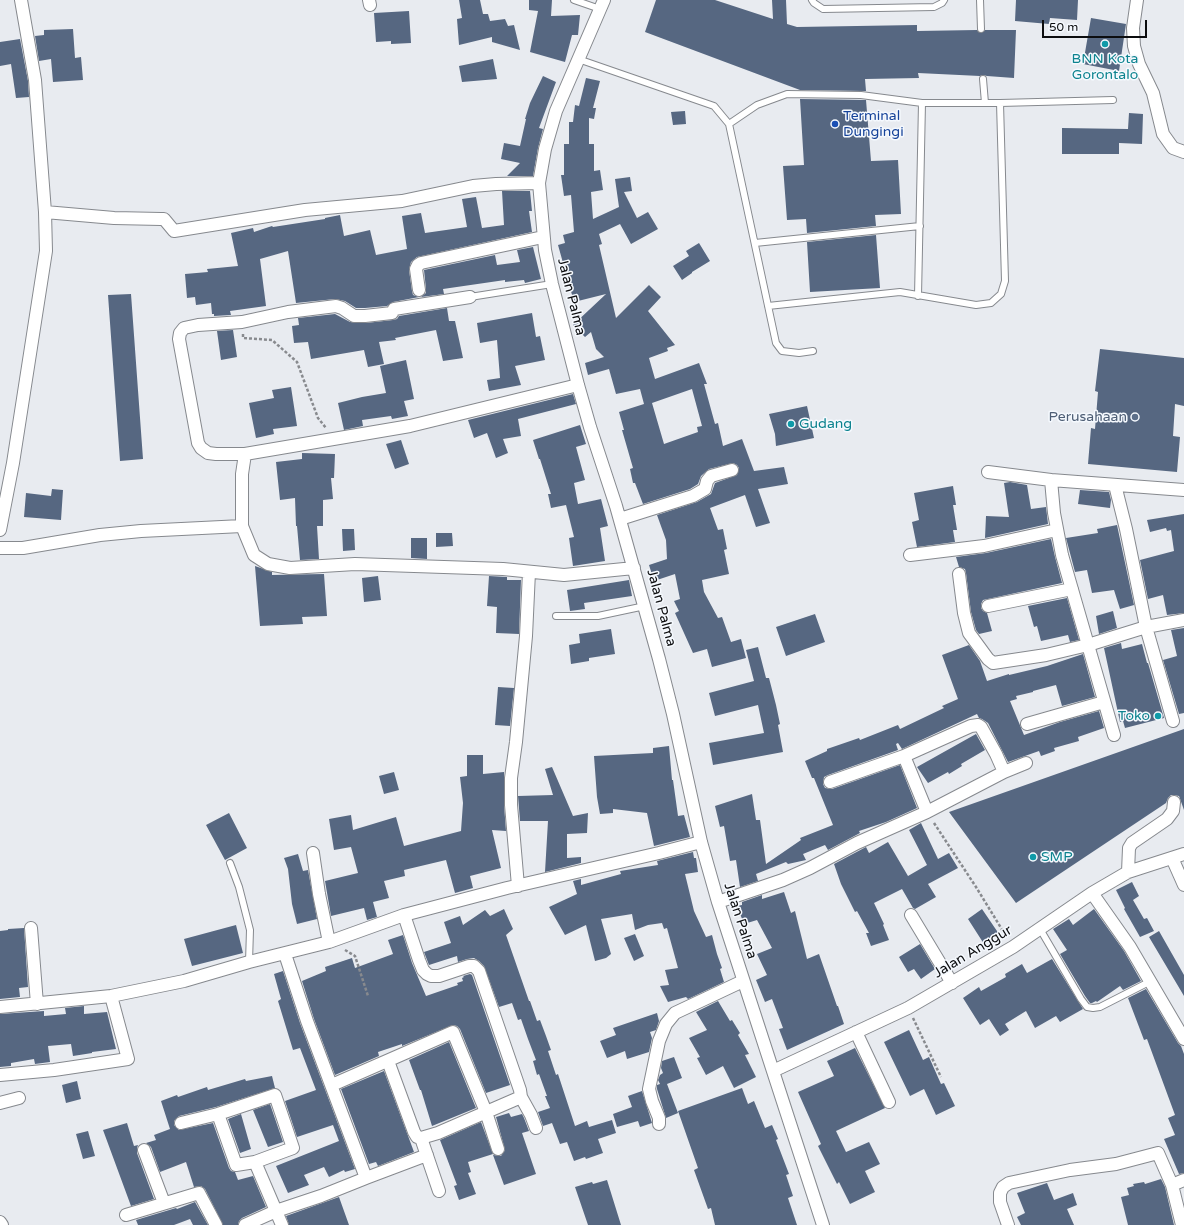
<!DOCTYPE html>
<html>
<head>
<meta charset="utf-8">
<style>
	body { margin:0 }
	#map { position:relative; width:1184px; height:1225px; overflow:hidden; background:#e8ebf0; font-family:"Varela Round",sans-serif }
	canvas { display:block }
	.scale { position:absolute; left:1042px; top:20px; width:105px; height:18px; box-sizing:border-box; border:2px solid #0c0d0f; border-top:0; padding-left:5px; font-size:12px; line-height:14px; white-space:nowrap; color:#0c0d0f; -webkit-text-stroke:3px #f5f9fe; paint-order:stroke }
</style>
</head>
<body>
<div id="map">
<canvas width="1184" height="1225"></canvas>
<div class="scale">50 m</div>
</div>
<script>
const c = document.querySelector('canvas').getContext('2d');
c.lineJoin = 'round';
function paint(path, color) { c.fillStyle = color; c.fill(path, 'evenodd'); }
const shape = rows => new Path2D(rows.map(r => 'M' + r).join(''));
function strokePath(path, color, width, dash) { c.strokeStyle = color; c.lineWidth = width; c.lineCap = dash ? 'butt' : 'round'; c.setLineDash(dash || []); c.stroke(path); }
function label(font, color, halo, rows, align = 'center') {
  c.font = font + ' "Varela Round",sans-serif'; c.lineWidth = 3; c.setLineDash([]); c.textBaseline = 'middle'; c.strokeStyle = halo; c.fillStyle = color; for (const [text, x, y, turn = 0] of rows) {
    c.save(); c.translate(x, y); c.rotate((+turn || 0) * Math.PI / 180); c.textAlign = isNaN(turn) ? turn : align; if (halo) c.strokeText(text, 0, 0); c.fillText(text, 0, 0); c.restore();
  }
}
const building = shape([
	[459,0,480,0,483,14,488,14,490,21,505,19,508,26,514,25,520,50,492,42,492,37,459,45,457,19,462,18],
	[529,0,552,0,551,16,580,15,578,35,572,35,565,62,530,52,538,11,529,10],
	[656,0,715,0,773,19,772,0,786,0,787,24,797,27,917,25,917,31,977,30,981,33,985,30,1016,30,1014,78,987,76,983,75,980,76,918,73,919,78,865,79,866,91,800,90,645,32],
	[1016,0,1078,0,1077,20,1050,18,1049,24,1015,21],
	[409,11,411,43,391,44,391,41,376,42,374,13],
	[1091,18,1126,24,1119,71,1083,64],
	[73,29,75,58,81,57,83,80,53,82,51,59,39,61,35,36,44,35,44,30],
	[20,39,28,81,29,97,16,98,11,64,0,66,0,42],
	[493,59,497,79,462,82,459,66],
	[543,76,556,82,539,128,543,129,538,148,533,176,507,176,520,163,501,159,504,143,520,146,526,119,525,119,530,103],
	[586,78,600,81,593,108,596,108,594,119,589,118,589,144,594,144,594,171,600,170,603,190,591,192,593,219,619,207,615,179,630,177,632,191,624,192,637,218,648,212,658,229,631,244,620,224,599,234,602,244,599,245,616,318,649,285,661,297,648,311,675,345,667,348,668,351,649,358,655,379,699,363,707,384,704,384,715,424,718,423,723,446,742,439,754,471,784,467,788,484,758,489,770,523,756,527,745,495,710,508,718,530,723,529,727,549,724,550,729,574,702,580,704,592,718,618,722,617,731,642,741,639,746,658,712,667,707,649,693,653,675,613,679,611,674,601,680,599,675,574,654,581,649,565,667,559,666,540,657,515,697,502,711,494,715,483,737,475,739,468,737,465,733,463,709,469,701,476,698,484,690,489,643,504,635,483,633,483,630,469,633,468,622,430,624,430,619,412,644,404,640,389,616,394,609,369,588,375,585,363,604,357,596,349,591,332,585,337,573,325,606,294,574,302,558,245,565,243,563,235,574,232,571,195,564,196,561,175,564,175,564,144,569,144,569,122,573,122,575,105,579,106],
	[692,389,702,426,697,427,698,432,664,444,652,403],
	[800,99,866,100,871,161,898,160,901,214,875,215,876,226,807,233,806,219,787,220,783,166,804,165],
	[685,111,686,124,673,125,671,112],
	[1129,113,1143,114,1142,144,1119,143,1119,154,1062,154,1062,128,1128,129],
	[502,191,530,191,532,211,529,211,532,232,417,257,411,262,409,270,412,291,413,295,419,297,393,302,387,306,365,308,356,308,345,301,335,299,296,303,288,251,260,259,266,306,230,311,231,315,214,316,214,314,212,314,211,303,196,305,195,297,187,298,185,274,208,272,207,269,238,266,231,233,253,228,254,232,272,226,273,227,325,219,325,218,340,215,344,236,370,230,376,255,407,249,402,216,421,213,425,233,467,227,462,199,476,197,482,228,504,225],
	[876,235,880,288,810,292,807,242],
	[699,243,710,261,692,272,692,273,682,280,673,266,689,256,686,251],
	[533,247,541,279,525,283,524,280,505,282,505,280,443,289,444,294,421,297,426,293,426,289,424,270,495,255,497,265,520,262,517,250],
	[131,294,143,459,120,461,108,295],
	[447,308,449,321,455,321,463,358,443,361,436,330,395,338,396,340,379,342,384,364,368,367,364,350,311,359,308,342,294,343,292,326,299,325,298,318,335,314,350,322,366,323,393,320,397,319,399,316],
	[532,313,536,337,540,336,545,360,515,366,521,385,489,391,487,380,500,378,497,340,480,343,477,323],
	[233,330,237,357,221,360,217,331],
	[1100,349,1184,358,1184,406,1175,404,1173,436,1180,437,1177,472,1088,464,1091,428,1095,429,1098,392,1095,391],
	[406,360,414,399,404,401,408,416,392,419,391,416,362,420,363,426,344,430,338,403,362,397,386,393,380,366],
	[291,387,297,426,273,429,274,434,256,438,249,403,274,398,272,390],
	[573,394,576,404,518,419,521,436,503,439,508,453,496,458,487,433,474,438,468,420],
	[807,406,814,438,776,446,775,434,769,414],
	[580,425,586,444,576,447,585,480,574,483,578,504,601,499,608,526,600,528,605,561,573,566,569,538,574,537,566,505,551,508,548,494,551,494,540,459,539,459,533,440],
	[401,440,409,464,395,469,386,444],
	[302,453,335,454,334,478,331,478,333,499,323,500,323,526,317,526,319,559,300,560,297,526,296,526,295,498,280,500,276,462,302,459],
	[1010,482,1027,485,1031,509,1046,507,1048,524,985,538,986,516,1009,517,1004,483],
	[953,486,956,505,953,505,957,530,953,530,955,542,917,547,912,522,919,520,914,493],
	[52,489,63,490,61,520,24,517,26,493,51,496],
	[1080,490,1109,492,1111,500,1110,508,1078,504],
	[1184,514,1184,613,1167,615,1163,595,1148,599,1140,560,1174,551,1171,530,1167,531,1166,528,1150,532,1147,520],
	[1117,525,1134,605,1120,609,1114,590,1092,593,1087,570,1075,572,1066,538,1098,533,1097,529],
	[342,529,354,529,355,550,343,551],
	[436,533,452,533,453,546,436,547],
	[411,538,427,538,427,559,411,558],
	[1051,539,1055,557,1062,583,983,600,981,604,981,608,983,611,987,613,992,631,979,634,976,630,971,612,966,573,965,569,959,567,956,557,986,553],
	[255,566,272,572,272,575,324,574,327,616,302,617,303,624,260,626],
	[378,576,381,600,364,602,362,578],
	[489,576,507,577,507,580,521,580,519,634,496,633,497,607,487,606],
	[629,580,632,596,584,603,585,609,570,611,567,590],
	[1067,598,1079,640,1070,642,1068,635,1041,641,1037,626,1034,627,1028,606],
	[1113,611,1117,628,1099,634,1096,616],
	[815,614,825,642,786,656,776,627],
	[1184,628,1184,713,1179,714,1163,660,1177,656,1171,630],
	[611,629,615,654,589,658,589,661,571,664,569,645,580,643,579,634],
	[1121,643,1122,649,1142,644,1147,663,1148,663,1164,718,1125,728,1123,721,1120,722,1104,648],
	[969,645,980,661,987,681,1009,674,1009,675,1047,666,1083,654,1095,697,1062,706,1056,685,1033,691,1033,692,1016,696,1017,699,1010,701,1024,735,1060,722,1099,711,1104,728,1078,737,1079,741,1054,748,1055,751,1041,756,1039,751,1008,762,988,723,982,719,979,718,977,714,902,749,898,743,896,744,898,750,828,775,824,777,823,784,825,788,832,789,900,765,917,808,886,822,859,831,860,833,828,850,825,845,803,854,806,860,788,864,786,862,756,874,758,881,740,887,736,860,730,861,724,826,720,827,715,806,752,794,756,820,760,820,766,864,801,840,800,838,833,825,814,778,812,778,805,761,827,751,827,749,859,738,860,740,898,725,900,729,944,708,942,706,958,699,942,655],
	[758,647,766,678,769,678,776,705,780,724,778,725,783,752,713,765,709,743,764,733,758,705,715,716,709,693,754,681,746,650],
	[498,687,514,688,510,726,495,725],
	[1184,729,1184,810,1179,796,1174,795,1171,795,1168,798,1166,803,1016,903,949,812],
	[976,734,985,750,961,764,962,766,949,774,948,772,928,783,917,767],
	[669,746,672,780,673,780,678,816,684,815,690,837,654,846,647,813,613,809,613,813,600,814,597,797,594,756,653,753,653,748],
	[467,755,483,755,483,774,504,772,504,805,506,831,492,830,501,868,470,876,473,888,455,893,446,860,404,870,405,876,384,881,389,898,373,902,377,917,367,920,364,908,331,916,325,881,358,873,351,847,334,850,329,819,351,815,353,830,396,817,404,846,461,831,463,803,460,777,467,776],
	[552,767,573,816,588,813,587,833,567,834,567,858,581,857,581,863,545,872,548,821,520,821,518,796,553,795,545,769],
	[394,772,399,790,384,794,379,776],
	[229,813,247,848,225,860,206,825],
	[921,823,938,859,949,853,958,868,928,884,936,897,915,909,913,908,902,889,874,903,884,924,883,925,889,940,871,946,866,933,869,933,857,911,855,912,841,884,834,864,866,847,869,853,888,842,908,876,927,865,909,830],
	[693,852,694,858,696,858,698,872,685,874,694,911,706,937,712,935,717,954,722,968,720,969,724,982,688,999,686,997,668,1002,660,986,669,985,665,970,678,968,667,928,664,929,662,923,648,925,635,930,632,914,601,919,611,954,606,958,595,961,586,925,565,935,549,907,577,894,573,881,581,879,581,885,621,874,620,871,658,865,657,861],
	[298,854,303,871,308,870,317,919,297,924,292,904,288,869,284,858],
	[1132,882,1139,896,1133,900,1144,919,1147,918,1154,931,1140,937,1124,909,1125,908,1116,890],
	[784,892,791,913,795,911,807,959,819,954,837,1006,838,1006,844,1024,787,1050,779,1029,783,1028,772,999,765,1002,756,980,767,975,757,954,772,948,757,920,744,924,737,906,742,905,742,902,762,895,762,899],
	[504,909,513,929,506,935,529,1001,530,1001,537,1021,540,1020,546,1036,551,1050,548,1051,556,1075,558,1074,575,1126,587,1121,589,1127,612,1120,616,1133,598,1139,603,1153,586,1159,585,1157,574,1161,567,1142,560,1144,552,1123,543,1126,538,1112,550,1108,545,1096,547,1096,539,1074,537,1075,533,1061,536,1060,528,1039,521,1019,518,1020,512,1003,499,1007,484,966,479,961,474,958,467,959,458,962,457,956,429,965,424,952,451,943,444,922,460,916,463,925,485,910,490,916],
	[982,909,999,934,984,944,968,919],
	[1094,909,1124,951,1141,981,1123,990,1120,986,1097,1002,1096,1001,1092,1003,1090,1003,1085,996,1060,954,1067,950,1053,929,1069,919,1073,925],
	[236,925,243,953,192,966,184,939],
	[24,928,28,987,19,988,20,997,0,999,0,931,8,930,8,929],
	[1159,931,1184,975,1184,996,1149,937],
	[635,934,644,956,634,961,624,938],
	[403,935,412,963,426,996,458,985,457,983,463,981,462,978,464,977,463,976,470,974,472,975,510,1085,486,1093,460,1029,457,1026,453,1025,402,1046,402,1044,378,1052,379,1056,335,1075,314,1019,302,981,326,971,325,967,352,958,355,968,393,954,388,940],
	[920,944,935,969,921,979,914,969,908,972,899,957],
	[1052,959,1083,1009,1060,1022,1056,1016,1035,1028,1026,1011,1005,1024,1009,1030,1000,1036,989,1019,980,1025,963,998,979,987,981,991,1006,977,1005,974,1022,964,1027,973],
	[283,971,300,1023,355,1169,345,1172,344,1170,329,1177,324,1167,304,1175,309,1185,288,1193,276,1166,339,1141,333,1125,297,1137,285,1101,316,1090,300,1048,293,1050,278,1001,281,999,274,974],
	[1146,989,1178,1043,1181,1046,1184,1054,1184,1173,1179,1174,1164,1139,1175,1135,1168,1118,1175,1115,1147,1039,1144,1040,1128,998],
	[718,1001,730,1021,732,1020,740,1033,738,1035,749,1054,745,1055,756,1077,734,1088,723,1066,706,1075,697,1058,700,1057,689,1038,707,1030,696,1012],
	[84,1006,84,1014,107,1012,116,1049,92,1052,92,1053,73,1056,71,1044,48,1046,50,1062,35,1064,34,1059,11,1063,11,1066,0,1067,0,1014,44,1011,44,1016,66,1014,65,1008],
	[657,1013,659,1021,656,1030,650,1032,652,1038,649,1052,627,1059,625,1051,607,1058,600,1041,616,1035,613,1028],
	[909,1030,923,1060,929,1057,941,1084,944,1083,955,1106,936,1115,924,1089,910,1096,884,1042],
	[449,1042,476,1108,432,1126,421,1090,420,1090,409,1060],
	[855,1048,885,1108,836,1131,846,1152,869,1142,880,1164,865,1171,875,1192,850,1204,839,1182,837,1184,818,1146,821,1144,798,1092,834,1076,827,1061],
	[674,1057,682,1078,667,1084,678,1113,666,1118,657,1089,657,1085,660,1084,658,1080,660,1075,663,1073,661,1068,662,1061],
	[384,1071,414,1152,378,1166,376,1162,369,1164,341,1089],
	[272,1076,275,1088,216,1107,179,1116,174,1121,174,1125,179,1130,213,1123,229,1168,231,1171,235,1172,238,1180,253,1176,266,1207,242,1218,239,1221,238,1225,223,1225,205,1189,201,1186,194,1187,186,1162,160,1172,151,1147,146,1143,156,1140,154,1135,170,1129,161,1101,177,1095,178,1097,207,1087,208,1090,245,1079,246,1081],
	[77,1081,81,1099,66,1103,62,1085],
	[742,1088,748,1104,754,1101,765,1128,772,1125,778,1139,776,1140,789,1174,786,1175,793,1196,788,1198,797,1225,715,1225,711,1208,708,1209,694,1170,698,1168,678,1111],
	[642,1091,652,1123,640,1127,638,1121,617,1127,613,1114,632,1107,628,1096],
	[270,1104,283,1142,268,1147,253,1110],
	[509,1113,511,1117,522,1114,524,1118,529,1131,522,1133,536,1174,504,1185,493,1155,501,1156,505,1150,496,1117],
	[241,1114,251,1149,240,1153,228,1119],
	[481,1122,493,1154,468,1162,471,1172,468,1173,476,1194,459,1200,454,1186,457,1185,440,1140],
	[127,1123,134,1146,138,1145,137,1148,137,1153,154,1199,131,1206,103,1130],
	[88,1131,95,1156,83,1159,76,1134],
	[1161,1179,1165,1187,1174,1225,1128,1225,1121,1197,1129,1195,1127,1188,1134,1186,1133,1184,1144,1182,1145,1184],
	[607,1180,621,1225,588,1225,575,1187,592,1182,593,1184],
	[1047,1183,1054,1200,1073,1193,1077,1205,1067,1209,1074,1225,1021,1225,1017,1217,1025,1213,1017,1193],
	[339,1197,349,1225,289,1225,286,1216],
	[195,1202,208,1225,193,1225,190,1219,174,1225,138,1225,136,1220,176,1208,177,1209]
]);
const path = shape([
	[243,334,243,338,272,340,297,362,318,418,326,428],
	[934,823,976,887,1006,936],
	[345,950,355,956,368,996],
	[913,1018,941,1077]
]);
const service = shape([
	[574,0,600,9],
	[812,0,814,3,823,9,934,7,942,3,944,0],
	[980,0,981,29],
	[578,59,714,106,729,124,776,343,782,351,799,353,813,351],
	[983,79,985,103],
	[729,124,757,105,787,94,861,95,922,103],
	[755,243,920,226],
	[918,296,922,103,1000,103,1113,100],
	[470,297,552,284],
	[768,306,900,292,976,305,991,303,1001,294,1005,281,1000,103],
	[556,616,598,616,645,606],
	[230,863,239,887,250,930,249,962],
	[1040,929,1081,999,1087,1007,1093,1008,1100,1007,1151,981]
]);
const minor = shape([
	[369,0,370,5],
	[604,0,556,111,545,149,539,183,545,250,552,284,578,385,590,427,616,506,659,659,673,714,701,842,718,902,823,1225],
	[1137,0,1133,28,1134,46,1139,64,1153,93,1163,134,1173,148,1184,152],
	[45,212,114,218,161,219,164,219,174,231,305,210,402,201,473,186,496,184,539,183],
	[419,290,416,269,418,265,421,263,543,237],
	[578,385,410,426,245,454,242,474,242,526,254,555,268,564,290,568,355,564,503,569,564,575,634,568],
	[245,454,216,454,208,453,201,448,198,443,179,339,180,333,184,328,198,325,242,322,288,312,336,306,342,308,354,316,365,316,392,313,394,309,470,297],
	[988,472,1051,480],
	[1115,485,1126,529,1146,627,1173,721],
	[620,519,693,496,705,489,707,481,711,476,732,470],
	[0,530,13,463,46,251,45,212,35,80,21,0],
	[0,548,23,548,100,535,141,531,242,526],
	[910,555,984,546,1057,530],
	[959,574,964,613,969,633,988,659,993,663,1046,655,1088,645,1146,627,1184,620],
	[988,606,1072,589],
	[1027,724,1104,702],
	[1114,735,1062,555,1054,513,1051,480,1184,490],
	[1004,772,1026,763],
	[830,782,904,756],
	[313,853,319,894,329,942],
	[1172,858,1184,885],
	[1128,872,1129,848,1132,843,1167,819,1173,811,1174,802],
	[518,886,511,805,511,778,516,742,526,636,529,572],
	[1092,893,1130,947,1184,1039],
	[718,902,783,880,810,868,857,843,927,812,904,756,971,726,978,725,981,727,996,754,1004,772,927,812],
	[911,915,952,983],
	[31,928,37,1004],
	[0,1007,111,996,184,981,249,962,329,942,404,915,507,888,659,853,701,842],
	[856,1032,889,1102],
	[388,1061,414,1132,417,1137,421,1138,438,1133,521,1097,520,1090,479,971,474,966,469,966,439,976,431,976,427,974,423,970,419,960,404,915],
	[773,1071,908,1008,1013,947,1092,893,1128,872,1184,854],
	[0,1075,54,1070,128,1059,111,996],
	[332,1085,453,1032,486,1112,498,1149],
	[521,1097,531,1115,536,1128],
	[0,1103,19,1098],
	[181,1123,218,1114,275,1095,293,1148,255,1162,236,1165,218,1114],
	[659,1124,659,1118,652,1101,649,1089,659,1041,666,1024,675,1013,743,981],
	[421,1138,439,1191],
	[144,1150,164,1203],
	[255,1162,282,1225],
	[366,1178,427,1155],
	[1172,1185,1184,1180],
	[126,1215,199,1193,216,1225],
	[0,1222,2,1225],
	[245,1225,276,1211,321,1196,366,1178,307,1021,285,954],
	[1008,1225,1000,1202,1000,1193,1003,1187,1009,1183,1070,1170,1116,1164,1158,1153,1172,1185,1182,1225]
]);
const markers = [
	[1105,44,4,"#0f9aa8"],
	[835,124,4,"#1a4fb4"],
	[1135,417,4,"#5c6f8a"],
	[791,424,4,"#0f9aa8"],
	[1158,716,4,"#0f9aa8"],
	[1033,857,4,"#0f9aa8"]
];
const cultureNames = [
	["BNN Kota",1105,59,"center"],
	["Gorontalo",1105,75,"center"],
	["Gudang",799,424],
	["Toko",1150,716,"right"],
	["SMP",1041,857]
];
const transitNames = [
	["Terminal",843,116],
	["Dungingi",843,132]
];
const streetNames = [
	["Jalan Palma",571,297,76],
	["Jalan Palma",661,608,75],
	["Jalan Palma",740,921,72],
	["Jalan Anggur",973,952,-31]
];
const serviceNames = [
	["Perusahaan",1127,417]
];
paint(building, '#566781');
strokePath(service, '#86898e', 8);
strokePath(minor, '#86898e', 14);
strokePath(path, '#888a8e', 2.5, [3, 2]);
strokePath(service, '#fff', 6);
strokePath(minor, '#fff', 12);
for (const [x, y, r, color] of markers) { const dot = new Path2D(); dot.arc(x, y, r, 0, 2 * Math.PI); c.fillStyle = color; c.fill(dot); strokePath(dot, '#f5f9fe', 1.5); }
label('14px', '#0d838f', '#f5f9fe', cultureNames, 'left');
label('14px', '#164399', '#f5f9fe', transitNames, 'left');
label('14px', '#0c0d0f', '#f5f9fe', streetNames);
label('14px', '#4e5e75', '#f5f9fe', serviceNames, 'right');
</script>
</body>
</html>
